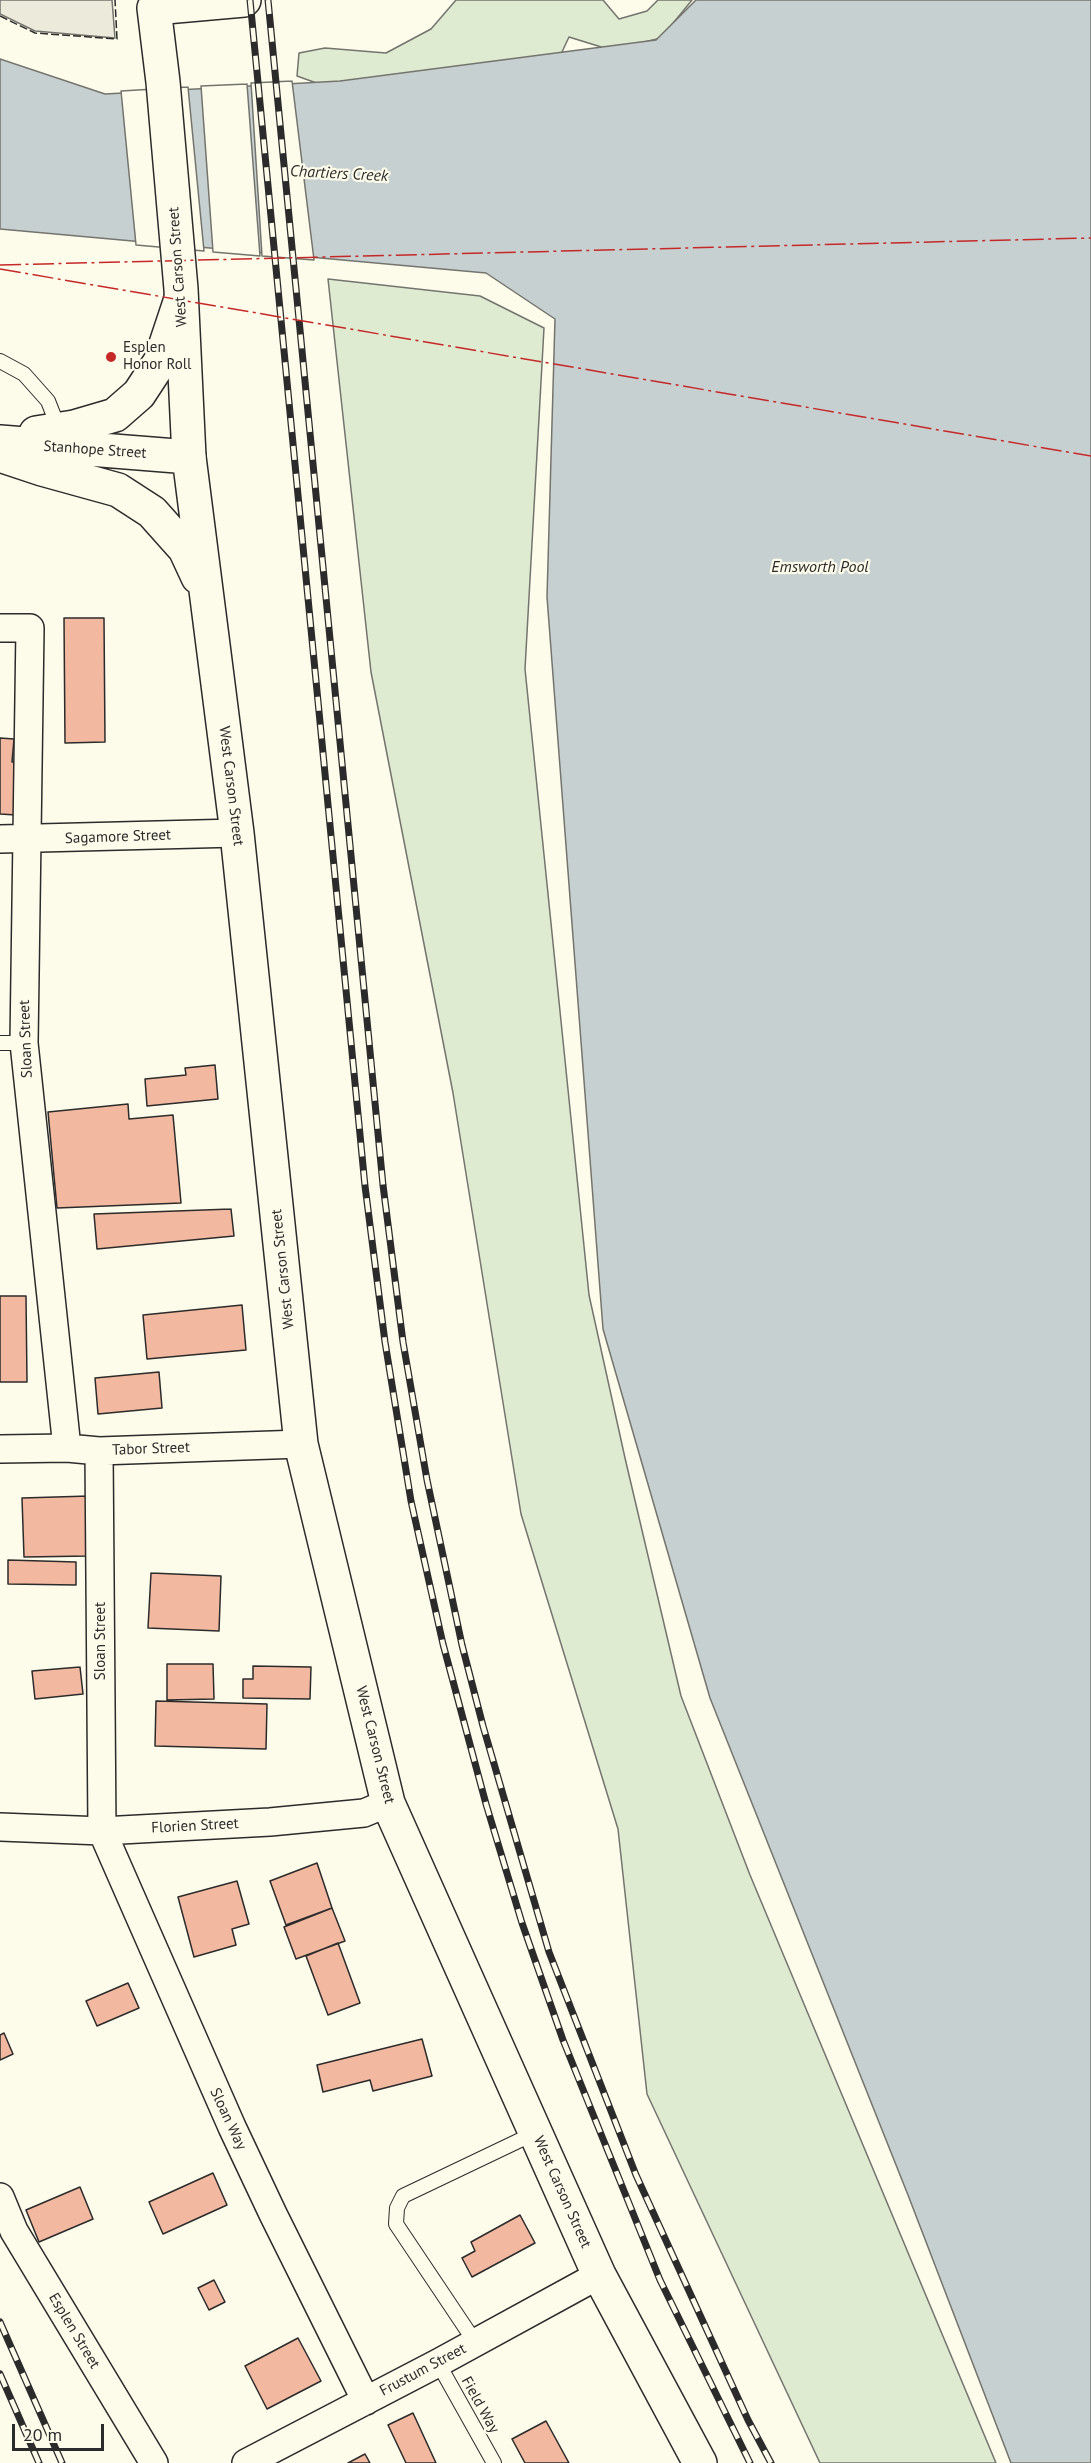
<!DOCTYPE html>
<html>
<head>
<meta charset="utf-8">
<style>
	body { margin:0 }
	#map { position:relative; width:1091px; height:2463px; overflow:hidden; background:#fdfbea; font-family:"PT Sans",sans-serif }
	canvas { display:block }
	.scale { position:absolute; left:12px; top:2424px; width:92px; height:27px; box-sizing:border-box; border:3px solid #2b2b2b; border-top:0; padding-left:8px; font-size:18px; line-height:21px; white-space:nowrap; color:#2b2b2b; -webkit-text-stroke:4px #fdfbea; paint-order:stroke }
</style>
</head>
<body>
<div id="map">
<canvas width="1091" height="2463"></canvas>
<div class="scale">20 m</div>
</div>
<script>
const c = document.querySelector('canvas').getContext('2d');
c.lineJoin = 'round';
function paint(path, color) { c.fillStyle = color; c.fill(path, 'evenodd'); }
const shape = rows => new Path2D(rows.map(r => 'M' + r).join(''));
function strokePath(path, color, width, dash) { c.strokeStyle = color; c.lineWidth = width; c.lineCap = dash ? 'butt' : 'round'; c.setLineDash(dash || []); c.stroke(path); }
function label(font, color, halo, rows, align = 'center') {
  c.font = font + ' "PT Sans",sans-serif'; c.lineWidth = 4.5; c.setLineDash([]); c.textBaseline = 'middle'; c.strokeStyle = halo; c.fillStyle = color; for (const [text, x, y, turn = 0] of rows) {
    c.save(); c.translate(x, y); c.rotate((+turn || 0) * Math.PI / 180); c.textAlign = isNaN(turn) ? turn : align; if (halo) c.strokeText(text, 0, 0); c.fillText(text, 0, 0); c.restore();
  }
}
const green = shape([
	[456,0,603,0,619,19,647,11,658,0,692,0,661,38,611,50,569,37,554,69,322,85,297,76,299,53,325,48,386,53,431,29,456,0],
	[328,279,480,296,544,328,525,669,589,1295,625,1458,681,1696,750,1875,996,2463,820,2463,647,2094,618,1829,521,1514,453,1093,371,672,328,279]
]);
const parking = shape([
	[0,0,112,0,115,38,35,31,0,14,0,0]
]);
const water = shape([
	[696,0,1091,0,1091,2463,1011,2463,908,2195,710,1698,603,1329,547,597,555,319,486,273,0,229,0,59,105,94,340,81,656,40,696,0]
]);
const pier = shape([
	[292,81,314,260,262,256,251,83,292,81],
	[247,84,260,256,213,252,201,86,247,84],
	[188,87,204,251,136,245,121,91,188,87]
]);
const building = shape([
	[64,618,104,618,105,742,65,743,64,618],
	[0,738,14,739,12,762,19,762,16,815,0,814,0,738],
	[215,1065,218,1099,147,1106,145,1079,186,1075,185,1068,215,1065],
	[128,1104,129,1119,173,1115,181,1203,57,1208,48,1112,128,1104],
	[231,1209,234,1236,97,1249,94,1214,231,1209],
	[0,1296,26,1296,27,1382,0,1382,0,1296],
	[242,1305,246,1350,147,1359,143,1315,242,1305],
	[159,1372,162,1408,98,1414,95,1378,159,1372],
	[89,1496,90,1556,24,1557,22,1498,89,1496],
	[8,1560,76,1562,76,1585,8,1584,8,1560],
	[151,1573,221,1576,219,1631,148,1628,151,1573],
	[167,1664,213,1664,214,1699,167,1700,167,1664],
	[253,1666,311,1667,310,1699,243,1698,243,1679,253,1679,253,1666],
	[80,1667,83,1694,35,1699,32,1671,80,1667],
	[156,1701,267,1704,266,1749,155,1746,156,1701],
	[317,1863,332,1908,286,1925,270,1881,317,1863],
	[237,1881,249,1924,232,1929,236,1945,194,1957,178,1897,237,1881],
	[332,1908,345,1941,296,1959,284,1927,332,1908],
	[338,1943,360,2003,328,2015,306,1956,338,1943],
	[128,1983,139,2008,97,2026,86,2001,128,1983],
	[4,2033,13,2054,0,2060,0,2035,4,2033],
	[422,2039,432,2076,373,2091,370,2080,323,2092,317,2065,422,2039],
	[213,2173,227,2205,163,2234,149,2202,213,2173],
	[80,2187,93,2219,39,2242,26,2210,80,2187],
	[520,2215,535,2243,472,2277,462,2258,475,2251,471,2242,520,2215],
	[214,2280,225,2302,209,2310,198,2288,214,2280],
	[298,2338,321,2381,267,2409,245,2366,298,2338],
	[413,2413,436,2463,406,2463,388,2425,413,2413],
	[546,2421,569,2463,525,2463,512,2439,546,2421],
	[365,2454,370,2463,348,2463,365,2454]
]);
const service = shape([
	[0,361,24,374,48,401,59,429],
	[0,1043,24,1043],
	[475,2342,396,2224,397,2208,403,2196,535,2133],
	[438,2363,494,2463]
]);
const minor = shape([
	[0,628,30,628,24,1043,67,1448],
	[0,839,237,833],
	[0,1449,67,1448,99,1451,301,1444],
	[99,1451,102,1831,232,2127,273,2214,366,2401],
	[0,1827,102,1831,270,1822,364,1813,388,1803],
	[0,2197,14,2231,154,2463],
	[246,2463,438,2363,599,2275]
]);
const tertiary = shape([
	[189,457,181,289,163,82,154,8,244,0]
]);
const primary = shape([
	[36,433,74,427,115,415,139,394,160,362,181,299],
	[0,442,189,457,237,833,301,1444,388,1803,599,2275,700,2463],
	[0,455,42,469,118,490,152,512,185,549,198,577]
]);
const rail = shape([
	[250,0,365,1186,385,1342,411,1501,443,1644,486,1804,522,1923,563,2040,660,2280,750,2463],
	[268,0,383,1185,403,1342,427,1480,462,1645,483,1726,549,1952,636,2175,748,2420,771,2463],
	[0,2322,62,2463],
	[0,2374,39,2463]
]);
const fence = shape([
	[0,16,35,33,117,39,115,0]
]);
const power = shape([
	[0,265,1091,238],
	[0,269,1091,456]
]);
const markers = [
	[111,357,6,"#c62828"]
];
const streetNames = [
	["West Carson Street",178,267,-94],
	["Stanhope Street",95,450,4],
	["West Carson Street",231,786,83],
	["Sagamore Street",118,837,-2],
	["Sloan Street",26,1039,-92],
	["West Carson Street",283,1269,-96],
	["Tabor Street",151,1449,-2],
	["Sloan Street",101,1641,-90],
	["West Carson Street",375,1745,76],
	["Florien Street",195,1826,-3],
	["Sloan Way",228,2119,65],
	["West Carson Street",562,2192,66],
	["Esplen Street",74,2331,59],
	["Frustum Street",423,2370,-28],
	["Field Way",480,2405,61]
];
const poiNames = [
	["Esplen",123,348],
	["Honor Roll",123,365]
];
const waterNames = [
	["Chartiers Creek",339,174,3],
	["Emsworth Pool",820,567]
];
paint(green, '#deebd1');
strokePath(green, '#74746e', 1.5);
paint(parking, '#eceadb');
strokePath(parking, '#74746e', 1.5);
paint(water, '#c7d0d0');
strokePath(water, '#74746e', 1.5);
paint(pier, '#fdfbea');
strokePath(pier, '#74746e', 1.5);
paint(building, '#f2b8a0');
strokePath(building, '#2b2b2b', 1.5);
strokePath(service, '#2b2b2b', 16);
strokePath(minor, '#2b2b2b', 30);
strokePath(tertiary, '#2b2b2b', 36);
strokePath(primary, '#2b2b2b', 36);
strokePath(service, '#fdfbea', 14);
strokePath(minor, '#fdfbea', 27);
strokePath(tertiary, '#fdfbea', 33);
strokePath(primary, '#fdfbea', 33);
strokePath(rail, '#2b2b2b', 7);
strokePath(rail, '#fdfbea', 4.5, [14]);
strokePath(fence, '#2b2b2b', 1.5, [8, 3]);
strokePath(power, '#c62828', 1.5, [21, 4.5, 3, 4.5]);
for (const [x, y, r, color] of markers) { const dot = new Path2D(); dot.arc(x, y, r, 0, 2 * Math.PI); c.fillStyle = color; c.fill(dot); strokePath(dot, '#fdfbea', 2); }
label('15px', '#2b2b2b', '#fdfbea', streetNames);
label('15px', '#2b2b2b', '#fdfbea', poiNames, 'left');
label('italic 16px', '#2b2b2b', '#fdfbea', waterNames);
</script>
</body>
</html>
